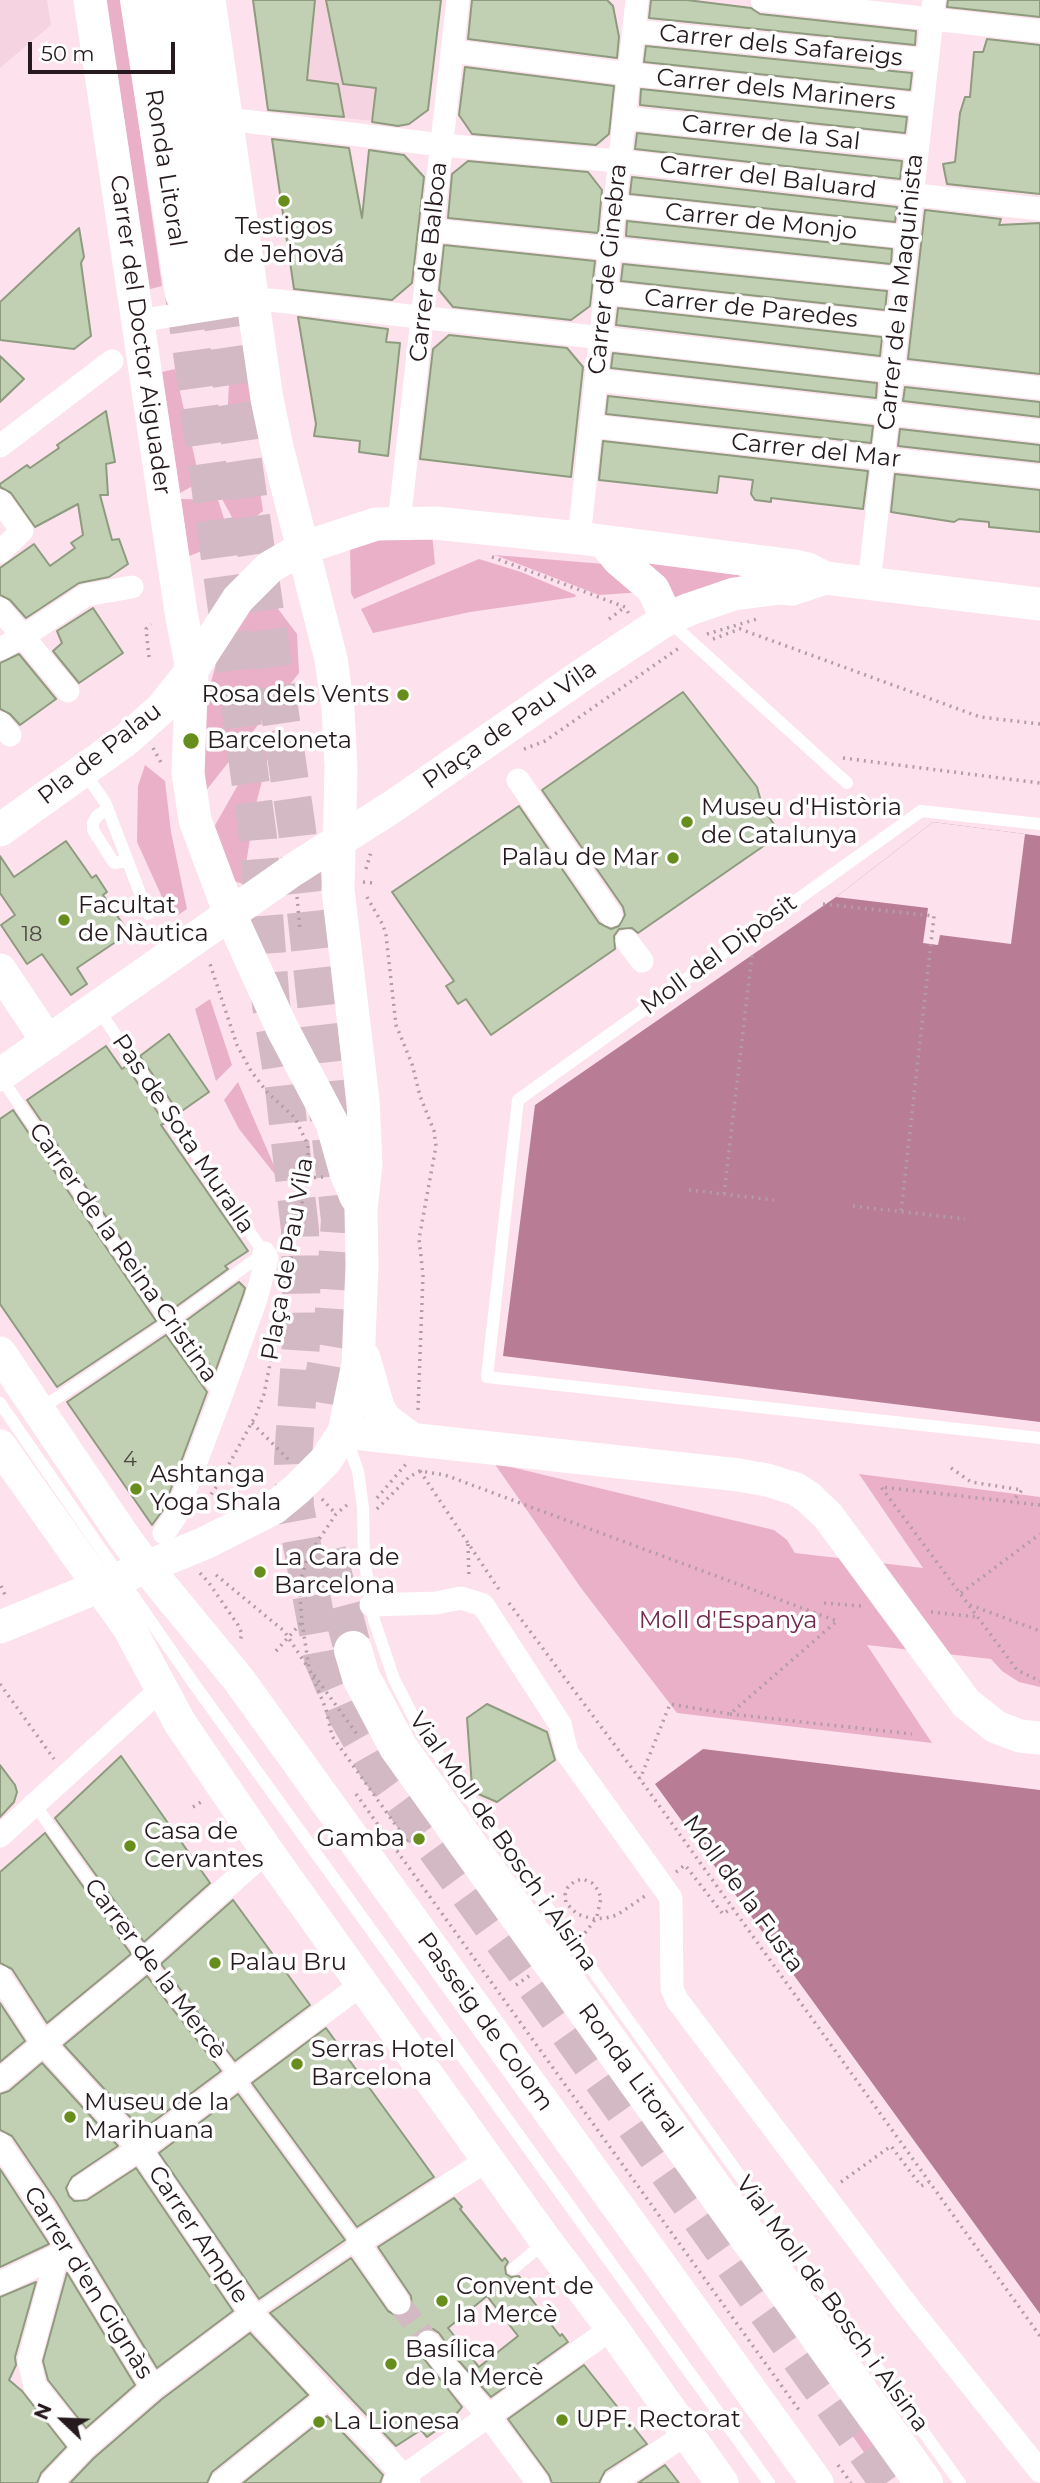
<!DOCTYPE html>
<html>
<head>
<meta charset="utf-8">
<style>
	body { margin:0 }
	#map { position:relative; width:1040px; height:2483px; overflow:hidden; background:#fde1ec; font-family:Montserrat,sans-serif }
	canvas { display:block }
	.north { position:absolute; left:28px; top:2385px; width:70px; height:70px; -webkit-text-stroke:5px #fff; paint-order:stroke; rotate:293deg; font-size:19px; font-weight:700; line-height:28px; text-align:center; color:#261a1f }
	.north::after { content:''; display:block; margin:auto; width:24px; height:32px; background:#261a1f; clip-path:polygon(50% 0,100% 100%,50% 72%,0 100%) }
	.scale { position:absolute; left:28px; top:42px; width:147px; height:32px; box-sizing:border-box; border:4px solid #261a1f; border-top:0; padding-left:9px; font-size:21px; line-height:24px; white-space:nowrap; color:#261a1f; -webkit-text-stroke:5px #fff; paint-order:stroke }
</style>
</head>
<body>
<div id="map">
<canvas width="1040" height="2483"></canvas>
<div class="north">N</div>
<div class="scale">50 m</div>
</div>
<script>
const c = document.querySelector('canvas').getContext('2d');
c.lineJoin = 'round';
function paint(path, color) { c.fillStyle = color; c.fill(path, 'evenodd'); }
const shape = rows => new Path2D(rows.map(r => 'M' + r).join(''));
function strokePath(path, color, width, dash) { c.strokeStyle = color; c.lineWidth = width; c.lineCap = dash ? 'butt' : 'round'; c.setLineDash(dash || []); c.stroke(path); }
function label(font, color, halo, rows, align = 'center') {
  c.font = font + ' Montserrat,sans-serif'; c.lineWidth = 7; c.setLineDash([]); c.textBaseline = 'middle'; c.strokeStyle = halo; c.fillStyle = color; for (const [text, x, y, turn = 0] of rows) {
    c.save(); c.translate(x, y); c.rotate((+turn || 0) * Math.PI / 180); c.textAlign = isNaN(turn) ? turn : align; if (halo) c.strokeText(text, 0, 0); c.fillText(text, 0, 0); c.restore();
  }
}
const built = shape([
	[0,0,47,0,51,25,0,68],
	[280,0,326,0,344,84,430,93,428,110,407,124,268,111]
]);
const green = shape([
	[106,0,121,0,162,286,150,289],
	[245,361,254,415,227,422,230,364],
	[175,369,200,482,180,493,162,372],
	[259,485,263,511,239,530,222,499],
	[181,499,218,500,231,540,189,556],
	[432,534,435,564,354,599,351,593,350,546,397,536],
	[495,555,616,565,644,592,599,595],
	[479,559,521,572,576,595,575,597,470,612,373,633,361,609],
	[630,560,739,575,740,578,675,602],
	[266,593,297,634,299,673,201,797,204,706,215,668,227,641,242,617],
	[275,730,254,812,243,884,231,880,210,834,267,734],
	[145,765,165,781,171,832,187,909,178,915,162,897,137,842,138,786],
	[210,999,232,1065,216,1081,195,1009],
	[238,1082,281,1182,239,1129,224,1100],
	[494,1463,774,1530,787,1540,795,1553,923,1568,859,1474,1040,1497,1040,1687,1019,1682,1002,1671,991,1659,867,1645,932,1743,677,1713,581,1588],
	[861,2418,896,2468,882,2478,847,2428]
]);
const water = shape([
	[933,822,1040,836,1040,1422,503,1356,535,1105,836,897],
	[703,1749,1040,1790,1040,2314,655,1784]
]);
const pier = shape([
	[933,822,1025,834,1011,944,940,935,938,945,923,943,928,908,836,897]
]);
const building = shape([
	[253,0,315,0,307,80,338,84,344,117,268,110,253,0],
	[326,0,441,0,428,110,409,124,398,126,372,122,376,88,343,84,326,0],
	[472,0,607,0,613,6,619,37,617,58,468,39,472,0],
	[651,0,687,0,751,8,760,14,916,31,915,45,649,18,651,0],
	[948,0,1040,0,1040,17,947,7,948,0],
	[987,39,1040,45,1040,194,947,184,943,164,955,162,960,113,965,97,970,97,974,52,983,52,987,39],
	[646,46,912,73,910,90,644,62,646,46],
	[465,67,614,86,609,134,596,145,472,134,459,115,465,67],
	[641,89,907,117,905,133,640,105,641,89],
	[637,133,902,161,900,179,635,149,637,133],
	[272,139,349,148,362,218,369,150,404,155,424,177,412,283,392,300,294,289,272,139],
	[468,161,588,172,602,190,598,233,448,218,452,174,468,161],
	[632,177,897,207,895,222,630,194,632,177],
	[925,210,1001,219,999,225,1040,223,1040,374,908,359,925,210],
	[627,221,892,249,891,264,626,236,627,221],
	[79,228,84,257,81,263,91,336,74,349,0,340,0,302,79,228],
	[444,245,595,261,590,306,571,320,453,307,439,290,444,245],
	[623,264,887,291,885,310,621,281,623,264],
	[618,308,882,337,880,356,616,325,618,308],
	[298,317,388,329,386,342,400,343,388,456,359,452,360,441,314,436,316,424,298,317],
	[449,335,567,348,583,367,571,477,420,459,433,349,449,335],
	[613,353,877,383,876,398,611,368,613,353],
	[0,356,24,379,0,402,0,356],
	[905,387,1040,402,1040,417,903,401,905,387],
	[608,396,873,426,871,443,606,414,608,396],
	[106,411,115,462,106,464,108,495,100,495,112,540,119,539,128,564,109,577,79,583,26,618,10,600,0,595,0,568,34,544,50,566,75,548,71,543,83,535,78,504,35,527,11,493,0,487,0,484,27,465,30,468,59,448,57,445,106,411],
	[900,429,1040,445,1040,462,898,446,900,429],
	[603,441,868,471,863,509,771,498,771,502,755,500,751,494,753,480,719,476,717,493,599,480,603,441],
	[895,474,1040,490,1040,532,989,527,989,522,959,519,954,522,891,512,895,474],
	[93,608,123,653,79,683,53,651,62,643,57,631,93,608],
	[19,654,56,699,20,725,10,714,0,709,0,663,19,654],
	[683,692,757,787,763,809,781,834,638,933,632,928,619,929,614,936,615,949,491,1035,466,999,458,1004,446,986,454,981,392,892,519,806,599,923,611,929,619,926,625,915,623,907,542,790,683,692],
	[66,841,92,878,96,875,107,892,103,895,129,933,77,968,87,984,71,995,42,954,27,964,1,925,15,915,0,893,0,856,14,877,66,841],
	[169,1034,209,1092,179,1113,140,1056,169,1034],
	[106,1046,122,1069,126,1066,165,1123,161,1125,248,1251,225,1266,228,1269,170,1311,27,1100,106,1046],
	[13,1110,156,1321,57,1387,0,1304,0,1119,13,1110],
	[239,1282,245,1288,243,1295,215,1372,180,1325,239,1282],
	[166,1335,207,1392,163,1510,152,1525,67,1402,166,1335],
	[487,1704,547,1732,555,1760,497,1802,476,1793,472,1787,467,1718,487,1704],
	[121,1756,210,1883,144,1942,55,1818,121,1756],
	[0,1765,15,1785,17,1792,14,1802,0,1817,0,1765],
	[45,1833,131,1954,47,2023,12,1969,0,1963,0,1872,45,1833],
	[233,1900,310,2005,235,2061,161,1964,233,1900],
	[147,1976,221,2071,142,2130,64,2045,147,1976],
	[0,2003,25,2041,0,2062,0,2003],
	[326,2028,434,2177,357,2227,252,2083,326,2028],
	[42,2063,118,2146,72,2177,66,2188,69,2196,74,2201,87,2200,136,2168,233,2311,157,2368,56,2201,12,2136,0,2130,0,2094,9,2091,42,2063],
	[238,2094,345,2240,259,2299,159,2153,238,2094],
	[0,2169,49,2244,0,2267,0,2169],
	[454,2198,462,2207,460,2209,502,2261,505,2258,508,2262,505,2267,506,2274,511,2277,519,2276,522,2280,519,2283,560,2336,562,2334,568,2342,491,2397,458,2360,439,2333,433,2329,420,2331,415,2337,417,2350,462,2407,451,2420,427,2437,421,2430,396,2446,270,2313,351,2258,388,2311,399,2317,406,2315,412,2308,411,2296,378,2247,454,2198],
	[487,2296,518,2336,479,2367,448,2328,487,2296],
	[67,2273,135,2385,86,2428,48,2380,43,2361,67,2273],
	[36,2282,15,2357,16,2365,9,2380,22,2391,66,2447,41,2473,37,2483,0,2483,0,2297,36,2282],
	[250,2333,308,2395,212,2472,207,2483,70,2483,94,2458,162,2399,250,2333],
	[584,2365,647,2444,605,2471,599,2483,552,2483,549,2475,508,2419,584,2365],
	[327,2416,383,2475,380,2483,243,2483,327,2416],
	[665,2465,679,2483,638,2483,665,2465]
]);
const streetTunnel = shape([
	[399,2303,428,2342]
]);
const highwayTunnel = shape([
	[218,291,297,830,340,1220,333,1325,317,1418],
	[184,294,258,837,271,1005,283,1079,300,1230,302,1328,293,1460,295,1507,323,1659,345,1711,377,1767,522,1966,889,2483],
	[327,1551,353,1650]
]);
const path = shape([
	[492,557,625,607,629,614],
	[609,619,625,607],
	[707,634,757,619],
	[713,639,740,629,980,717,1040,724],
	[149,657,146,629,151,624],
	[153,748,163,766],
	[524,749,545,741,679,648],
	[843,758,1040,783],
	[366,869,371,852],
	[363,882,374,883],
	[297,897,300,930],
	[367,897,383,925,386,935,396,1025,412,1064,420,1096,434,1131,436,1146,419,1239,423,1275,418,1410],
	[823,904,934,916,901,1212],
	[307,1178,323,1177],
	[689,1190,774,1200],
	[724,1194,752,955],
	[853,1206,965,1219],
	[252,1423,290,1461],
	[951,1468,971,1482,1022,1490,1012,1502],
	[420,1471,500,1591],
	[377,1498,406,1464],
	[322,1499,336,1514],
	[207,1500,217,1486,256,1415,264,1394,307,1178,308,1162,308,1145,295,1118,267,1092,251,1071,237,1045,209,961],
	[347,1505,336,1514,308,1556,299,1585,302,1622,309,1668,326,1709,332,1736,407,1841,397,1850],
	[1040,1505,881,1487,1017,1670,1040,1681],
	[377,1509,409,1477,420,1471,445,1475,837,1621,730,1714,670,1704,640,1779],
	[468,1544,469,1578],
	[200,1573,209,1583,238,1625,242,1634,240,1641],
	[216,1575,284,1631,307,1666],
	[1,1586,6,1597],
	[961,1593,1040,1534],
	[509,1603,640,1779,1040,2336],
	[824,1603,861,1606],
	[970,1605,1040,1631],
	[931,1612,978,1617],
	[276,1651,302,1622],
	[314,1675,359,1737],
	[0,1684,54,1759],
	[730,1714,912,1734],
	[356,1794,799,2410],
	[193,1807,201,1802],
	[676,1872,685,1865,723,1914,732,1908],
	[585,1933,592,1924,597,1916,601,1898,598,1890,592,1883,583,1879,575,1881,568,1887,565,1895,566,1903,577,1914,593,1919,606,1918,617,1915,645,1896],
	[516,1985,529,1976],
	[841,2182,891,2146,921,2186,929,2182],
	[838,2465,851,2483]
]);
const lane = shape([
	[670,622,847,783],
	[83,771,105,802,148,914],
	[107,809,97,816,93,823,93,830,114,863,128,861],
	[1040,824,921,811,518,1100,487,1377,1040,1438],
	[0,1076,168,1323,221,1396],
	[0,1403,192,1681,769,2483],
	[39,1410,168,1323,264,1253,98,1009],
	[346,1438,358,1471,363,1508,364,1558,374,1620,394,1679,419,1728,960,2483],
	[35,1805,146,1960,236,2076,358,2243,252,2314],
	[513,2269,545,2242]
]);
const street = shape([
	[762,0,1040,31],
	[634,31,927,60],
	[452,51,629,74,922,105],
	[625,118,917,148],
	[227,119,442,145,628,162,1040,209],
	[615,206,907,237],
	[431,230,903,279],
	[606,293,897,325],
	[138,321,270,300,1040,388],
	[596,380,1040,431],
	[591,426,1040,476],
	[0,446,112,361],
	[0,501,22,531,0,552],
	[399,523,458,0],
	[579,538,637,0],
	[869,584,934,0],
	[0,609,68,691],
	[0,649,24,636,86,595,132,587],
	[0,723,10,735],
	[518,780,611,915],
	[627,941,642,961],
	[164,1533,175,1517,221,1396,256,1299,267,1258,264,1253],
	[371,1605,436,1603,461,1598,483,1605,560,1724,567,1753,671,1898,672,1989,677,2000,907,2305,1040,2471],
	[0,1836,161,1689],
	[0,1977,43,2043,140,2149,252,2314,328,2397,385,2455,409,2483],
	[0,2080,140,1964,267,1851],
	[0,2144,44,2209,153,2388],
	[80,2188,146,2145,362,1984],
	[57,2256,29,2361,35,2386,84,2448],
	[0,2283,63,2253],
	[399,2303,358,2243,478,2166],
	[428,2342,445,2364],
	[451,2372,489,2417,538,2483],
	[51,2483,84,2448,153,2388,252,2314],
	[221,2483,328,2397],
	[394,2483,601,2336],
	[613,2483,674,2442]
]);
const secondary = shape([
	[90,0,181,612,192,670,188,773,195,820,230,914,282,1028,332,1123,346,1173,356,1197],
	[605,543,619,560,653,589,667,619],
	[0,830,127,739,163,707,192,670,238,599,270,567,303,548,376,524,435,523,579,538,795,566,808,569,825,578,1040,604],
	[0,970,48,1042],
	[0,1075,293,870,392,807,588,671,667,619,690,609,734,594,781,588,792,589,825,578],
	[0,1353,122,1534,147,1568,239,1680,817,2483],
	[364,1358,378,1407,385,1419,410,1438],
	[344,1432,739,1475,767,1480,796,1489,808,1497,828,1516,966,1703,996,1727,1020,1736,1040,1738],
	[0,1446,129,1628,180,1723,267,1851,546,2241,612,2328,722,2483],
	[0,1627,205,1543,274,1508,297,1489,326,1460,344,1432,358,1364,362,1266,361,1209,366,1164,363,1100,338,890,341,768,338,709,331,659,277,447,267,399,209,0]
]);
const highway = shape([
	[139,0,184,294],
	[174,0,218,291],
	[353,1650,361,1677,398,1747,924,2483]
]);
const markers = [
	[284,201,7,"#678e1c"],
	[403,695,7,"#678e1c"],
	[191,741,9,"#678e1c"],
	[687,822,7,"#678e1c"],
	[673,858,7,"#678e1c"],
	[64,920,7,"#678e1c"],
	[136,1489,7,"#678e1c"],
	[260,1572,7,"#678e1c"],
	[419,1839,7,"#678e1c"],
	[130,1846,7,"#678e1c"],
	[215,1963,7,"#678e1c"],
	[297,2064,7,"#678e1c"],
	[70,2117,7,"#678e1c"],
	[442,2301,7,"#678e1c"],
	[391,2364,7,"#678e1c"],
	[562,2420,7,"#678e1c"],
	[319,2422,7,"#678e1c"]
];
const numberNames = [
	["18",32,935],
	["4",130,1460]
];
const streetNames = [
	["Carrer dels Safareigs",781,46,6],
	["Carrer dels Mariners",776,90,6],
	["Carrer de la Sal",771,133,6],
	["Ronda Litoral",165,168,81],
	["Carrer del Baluard",768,178,7],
	["Carrer de Monjo",761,222,6],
	["Carrer de Balboa",429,262,-84],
	["Carrer de Ginebra",608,269,-84],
	["Carrer de la Maquinista",901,292,-84],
	["Carrer de Paredes",751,309,6],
	["Carrer del Doctor Aiguader",140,335,82],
	["Carrer del Mar",816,451,6],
	["Plaça de Pau Vila",510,725,-35],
	["Pla de Palau",100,754,-38],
	["Moll del Dipòsit",719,955,-36],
	["Pas de Sota Muralla",183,1134,56],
	["Carrer de la Reina Cristina",123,1253,55],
	["Plaça de Pau Vila",288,1259,-80],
	["Vial Moll de Bosch i Alsina",503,1842,55],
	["Moll de la Fusta",743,1894,54],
	["Carrer de la Mercè",155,1969,53],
	["Passeig de Colom",485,2022,54],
	["Ronda Litoral",630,2071,54],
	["Carrer Ample",198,2235,56],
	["Carrer d'en Gignàs",88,2283,58],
	["Vial Moll de Bosch i Alsina",832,2304,54]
];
const poiNames = [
	["Testigos",284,227,"center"],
	["de Jehová",284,255,"center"],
	["Rosa dels Vents",389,695,"right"],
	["Barceloneta",207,741],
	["Museu d'Història",701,808],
	["de Catalunya",701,836],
	["Palau de Mar",659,858,"right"],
	["Facultat",78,906],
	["de Nàutica",78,934],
	["Ashtanga",150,1475],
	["Yoga Shala",150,1503],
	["La Cara de",274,1558],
	["Barcelona",274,1586],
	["Casa de",144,1832],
	["Cervantes",144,1860],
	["Gamba",405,1839,"right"],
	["Palau Bru",229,1963],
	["Serras Hotel",311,2050],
	["Barcelona",311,2078],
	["Museu de la",84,2103],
	["Marihuana",84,2131],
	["Convent de",456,2287],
	["la Mercè",456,2315],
	["Basílica",405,2350],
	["de la Mercè",405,2378],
	["UPF. Rectorat",576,2420],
	["La Lionesa",333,2422]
];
const parkNames = [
	["Moll d'Espanya",728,1621]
];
paint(built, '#f6d3e1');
paint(green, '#eab0c8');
paint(water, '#b87d95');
paint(pier, '#fde1ec');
paint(building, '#c1cfb2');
strokePath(building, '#8e9b7f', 2);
strokePath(streetTunnel, '#d2b9c3', 23, [23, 11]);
strokePath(highwayTunnel, '#d2b9c3', 38, [38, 19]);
strokePath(path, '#b39ca5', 3.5, [2, 5]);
strokePath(lane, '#fff', 12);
strokePath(street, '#fff', 23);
strokePath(secondary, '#fff', 33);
strokePath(highway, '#fff', 38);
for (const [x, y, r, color] of markers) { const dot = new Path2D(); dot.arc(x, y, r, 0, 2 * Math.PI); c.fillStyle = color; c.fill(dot); strokePath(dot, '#fff', 2.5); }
label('21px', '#4d4744', null, numberNames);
label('24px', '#261a1f', '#fff', streetNames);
label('24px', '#261a1f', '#fff', poiNames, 'left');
label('24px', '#72294d', '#fff', parkNames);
</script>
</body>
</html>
